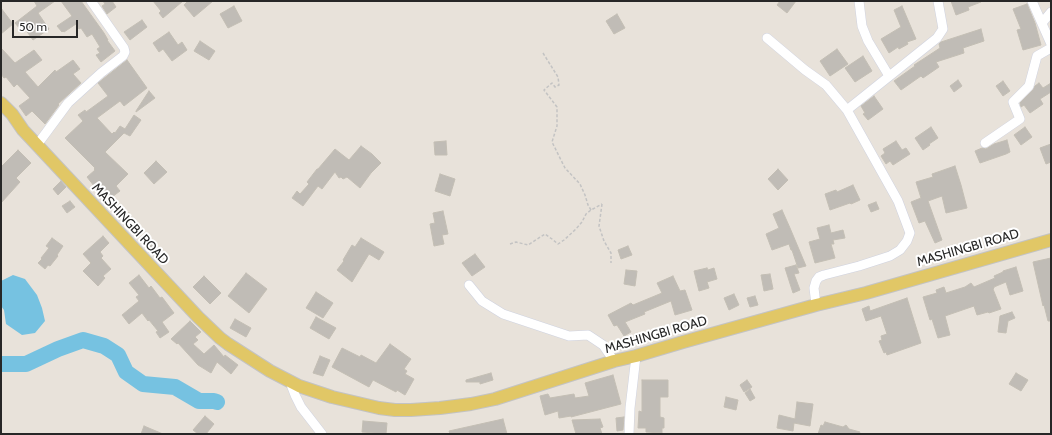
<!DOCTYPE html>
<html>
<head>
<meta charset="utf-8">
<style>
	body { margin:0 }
	#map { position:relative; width:1052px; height:435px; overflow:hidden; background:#e8e2da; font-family:Cabin,sans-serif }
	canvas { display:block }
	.frame { position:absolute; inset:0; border:2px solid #272727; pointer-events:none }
	.scale { position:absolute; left:12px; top:20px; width:66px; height:18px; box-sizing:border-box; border:2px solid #272727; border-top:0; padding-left:5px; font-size:12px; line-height:14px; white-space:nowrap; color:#272727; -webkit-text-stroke:3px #fff; paint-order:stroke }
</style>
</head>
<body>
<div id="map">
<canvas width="1052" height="435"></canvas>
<div class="frame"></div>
<div class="scale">50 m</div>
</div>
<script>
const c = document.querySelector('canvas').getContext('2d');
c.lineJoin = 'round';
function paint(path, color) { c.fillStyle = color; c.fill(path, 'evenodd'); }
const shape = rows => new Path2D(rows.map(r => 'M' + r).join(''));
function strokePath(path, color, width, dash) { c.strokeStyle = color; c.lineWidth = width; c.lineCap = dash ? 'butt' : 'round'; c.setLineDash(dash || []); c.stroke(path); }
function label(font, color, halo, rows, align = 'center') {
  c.font = font + ' Cabin,sans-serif'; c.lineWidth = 4; c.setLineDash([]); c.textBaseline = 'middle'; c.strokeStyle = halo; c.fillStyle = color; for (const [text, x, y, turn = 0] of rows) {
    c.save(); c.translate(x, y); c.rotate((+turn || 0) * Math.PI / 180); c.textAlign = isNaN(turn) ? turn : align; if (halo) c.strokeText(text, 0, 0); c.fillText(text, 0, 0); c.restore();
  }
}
const water = shape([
	[13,275,25,279,37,295,42,308,45,321,35,333,22,335,6,324,4,310,1,306,1,281]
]);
const river = shape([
	[1,364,26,364,58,349,83,340,104,346,118,355,126,372,143,384,175,387,199,401,214,401,217,402]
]);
const building = shape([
	[34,1,55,1,38,13,49,29,33,40,23,26,20,29,15,23,37,6,34,1],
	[61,1,81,1,104,33,108,40,107,40,115,51,101,62,96,55,100,53,97,49,100,47,92,34,87,37,81,28,79,29,76,24,64,32,63,31,62,32,57,26,72,16,61,1],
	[103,1,112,1,116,7,107,14,102,6,105,4,103,1],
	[153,1,183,1,163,18,159,13,161,11,153,1],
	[188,1,213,1,194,17,184,5,188,1],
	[780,1,796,1,787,13,777,5,780,1],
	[951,1,981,1,981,2,968,7,969,10,956,15,951,1],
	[1027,4,1035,23,1041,45,1023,50,1017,30,1021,29,1013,9,1027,4],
	[234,6,242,21,228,28,220,14,234,6],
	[902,6,916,39,907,42,908,44,899,49,898,47,889,53,881,39,901,27,894,10,902,6],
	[1,8,13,24,1,34,1,8],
	[617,14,625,28,614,34,606,21,617,14],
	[142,20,147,27,130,40,124,32,142,20],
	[981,29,984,41,963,48,964,53,936,62,939,67,923,78,921,76,901,90,894,81,915,66,914,65,940,48,939,44,941,42,981,29],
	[169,32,178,45,182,42,187,50,172,61,163,49,159,52,153,43,169,32],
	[200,41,215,51,209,60,194,51,200,41],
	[1,48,15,63,34,50,42,60,25,72,38,87,55,70,56,72,73,60,80,69,73,74,81,83,58,104,59,105,45,124,32,111,26,116,19,106,30,98,17,84,14,87,6,77,4,78,1,74,1,48],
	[837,49,848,64,830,76,820,61,837,49],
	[863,56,872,71,855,82,845,68,863,56],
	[127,60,147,88,124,106,120,101,97,118,112,134,114,132,115,133,120,126,125,129,134,115,141,120,130,136,124,133,105,152,128,174,116,186,120,191,108,200,107,199,105,200,87,177,95,170,94,169,95,168,65,138,83,121,78,115,85,110,86,112,108,96,98,83,127,60],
	[958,80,962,86,954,92,950,86,958,80],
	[1003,81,1010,91,1003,96,996,86,1003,81],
	[1039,83,1043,88,1051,83,1051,92,1040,99,1043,104,1030,113,1024,105,1021,107,1020,103,1033,90,1035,86,1039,83],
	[149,91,155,98,136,112,136,111,149,91],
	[874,96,883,109,868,120,863,114,865,113,861,106,874,96],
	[931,127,938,138,929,144,930,145,923,150,915,138,931,127],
	[1025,127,1032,137,1021,145,1014,135,1025,127],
	[1007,140,1010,152,1006,154,980,163,975,151,982,148,986,149,994,144,1007,140],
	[446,141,447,155,435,155,434,142,446,141],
	[896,141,902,150,906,148,910,154,893,165,890,161,886,164,881,156,885,153,883,149,896,141],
	[1051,144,1051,162,1046,164,1040,148,1051,144],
	[361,146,372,154,381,163,371,173,360,188,347,177,343,179,341,177,339,178,335,172,322,189,318,186,303,206,292,198,297,191,300,194,309,184,307,182,317,169,318,169,335,149,349,160,361,146],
	[18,150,31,163,16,178,20,182,1,203,1,167,18,150],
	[156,161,167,172,154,184,144,173,156,161],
	[955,166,961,185,967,208,946,213,942,196,928,201,942,240,935,243,925,221,919,223,911,202,921,198,916,182,933,177,932,174,955,166],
	[778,169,788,180,778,190,768,179,778,169],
	[440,174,455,179,450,196,435,191,440,174],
	[61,181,66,187,58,195,53,189,61,181],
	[853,185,860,200,851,204,850,203,830,210,825,194,836,190,837,192,853,185],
	[70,201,75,207,67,213,62,206,70,201],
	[876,202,879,209,871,212,868,205,876,202],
	[782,210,790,228,806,266,798,268,792,250,791,250,789,244,772,250,766,234,779,228,773,214,782,210],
	[443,211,448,234,442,235,444,244,434,246,430,224,435,223,433,213,443,211],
	[129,213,136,223,130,227,122,218,129,213],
	[829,225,831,233,843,230,845,238,833,240,834,244,831,244,835,258,815,263,809,242,820,239,817,228,829,225],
	[103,236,109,243,100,252,103,256,101,258,111,269,103,276,105,278,98,286,83,271,91,263,83,254,103,236],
	[52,238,63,246,57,255,58,256,50,266,48,265,45,269,38,263,42,259,41,258,49,248,46,246,52,238],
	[361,238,384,252,379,260,369,254,352,282,337,270,344,261,343,260,352,245,355,247,361,238],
	[151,240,160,250,155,255,146,245,151,240],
	[628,246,632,255,621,259,618,250,628,246],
	[475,254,485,267,472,276,462,263,475,254],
	[1051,258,1051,321,1048,321,1044,305,1043,306,1033,262,1051,258],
	[796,265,799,273,794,274,800,290,793,293,785,268,796,265],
	[1016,267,1023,291,1010,295,1006,282,994,287,994,288,993,289,1001,309,989,313,988,312,977,315,974,306,945,316,950,335,938,338,932,319,930,320,923,297,937,293,936,290,944,287,946,293,965,287,971,283,974,287,995,278,994,276,1003,272,1003,271,1016,267],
	[707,268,708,270,714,268,717,279,707,282,709,288,699,291,694,271,707,268],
	[626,270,637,271,635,286,624,284,626,270],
	[246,273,267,289,249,313,228,296,246,273],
	[770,274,773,289,764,291,761,275,770,274],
	[139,275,149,288,151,286,160,298,162,297,174,313,162,322,169,332,160,338,156,332,158,331,149,320,148,321,142,313,129,324,122,315,139,301,136,297,139,295,129,283,139,275],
	[204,276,221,293,210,304,193,287,204,276],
	[673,276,680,291,685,290,692,310,675,315,671,301,644,312,645,314,625,322,631,332,624,336,617,325,614,326,608,315,631,303,633,305,662,293,657,283,673,276],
	[316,292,333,303,323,318,306,308,316,292],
	[734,294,739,305,729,310,724,298,734,294],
	[755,296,758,305,750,307,747,298,755,296],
	[907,298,921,343,887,355,886,352,884,353,879,341,882,340,881,336,887,334,881,316,866,321,862,309,869,306,870,311,907,298],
	[1012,312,1015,318,1008,321,1006,333,998,332,1000,316,1012,312],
	[316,317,336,328,329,339,310,328,316,317],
	[235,319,251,328,246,337,230,328,235,319],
	[190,321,201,332,195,337,198,340,193,344,204,354,214,345,224,357,225,355,238,365,231,374,217,362,211,373,198,365,178,343,177,344,171,339,190,321],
	[390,344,411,359,404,369,407,371,405,374,414,379,405,395,397,390,396,392,373,380,369,387,332,367,342,348,360,357,361,355,376,363,390,344],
	[320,356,330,360,323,376,313,373,320,356],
	[491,373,493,380,480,384,480,382,466,382,466,380,491,373],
	[1016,373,1028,380,1021,391,1009,384,1016,373],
	[613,375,621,404,571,417,571,416,559,418,558,411,545,415,540,396,548,394,550,398,574,394,575,398,589,396,585,383,613,375],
	[642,380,668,380,668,397,660,397,660,417,664,418,664,428,662,428,662,433,646,432,646,428,638,428,639,411,642,412,642,380],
	[747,380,752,387,744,392,740,385,747,380],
	[750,389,755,398,750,401,745,393,750,389],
	[726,397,738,400,736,410,724,407,726,397],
	[797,402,813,404,810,426,794,423,793,431,777,428,779,415,795,419,797,402],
	[205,416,214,424,206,434,198,434,193,430,205,416],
	[624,417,623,430,617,431,616,418,624,417],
	[503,419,507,434,450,434,449,431,503,419],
	[600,419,603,427,600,428,602,434,576,434,572,420,600,419],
	[363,421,387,423,386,434,362,432,363,421],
	[825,422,843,427,846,425,849,429,860,432,859,434,818,434,821,425,823,426,825,422],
	[144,426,163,434,141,434,144,426]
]);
const path = shape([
	[543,53,558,77,559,85,555,87,552,83,544,90,557,107,557,126,552,142,565,168,580,184,585,195,588,205,591,210],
	[602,204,599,226,604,241,611,253,611,263],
	[510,244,516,242,528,245,545,234,552,239,558,244,564,240,576,229,582,222,586,214,591,210,602,204]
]);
const minor = shape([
	[859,1,862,26,868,41,889,76],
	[1032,1,1051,44],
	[1042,23,1051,12],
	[767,38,805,70,826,85,847,110,898,201,910,233,907,241,900,250,890,256,859,266,824,275,819,277,816,281,814,288,816,305],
	[847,110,937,38,943,29,938,1],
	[985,143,1020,119,1013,102,1029,86,1037,56,1051,48],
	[37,145,68,103,101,73,123,56,125,52,124,48,91,1],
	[469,285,482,301,503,314,569,336,588,335,603,345,614,361],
	[290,382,295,395,301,407,322,434],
	[629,434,630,408,636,356]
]);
const major = shape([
	[1,103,12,114,23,130,198,317,220,338,228,344,270,371,299,386,332,397,379,408,395,410,411,410,440,408,471,404,495,399,614,361,636,356,683,342,816,305,866,293,1051,240]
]);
const streetNames = [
	["MASHINGBI ROAD",130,224,47],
	["MASHINGBI ROAD",968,248,-16],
	["MASHINGBI ROAD",656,335,-16]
];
paint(water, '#76c2e1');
strokePath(river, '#76c2e1', 16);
paint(building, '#c0bcb6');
strokePath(building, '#c3beb4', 1);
strokePath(minor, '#cfd2df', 10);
strokePath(major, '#c3c3c3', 14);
strokePath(path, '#c3c3c3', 1.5, [3, 2]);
strokePath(minor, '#fff', 9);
strokePath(major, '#e1c766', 12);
label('13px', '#272727', '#fff', streetNames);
</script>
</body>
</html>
